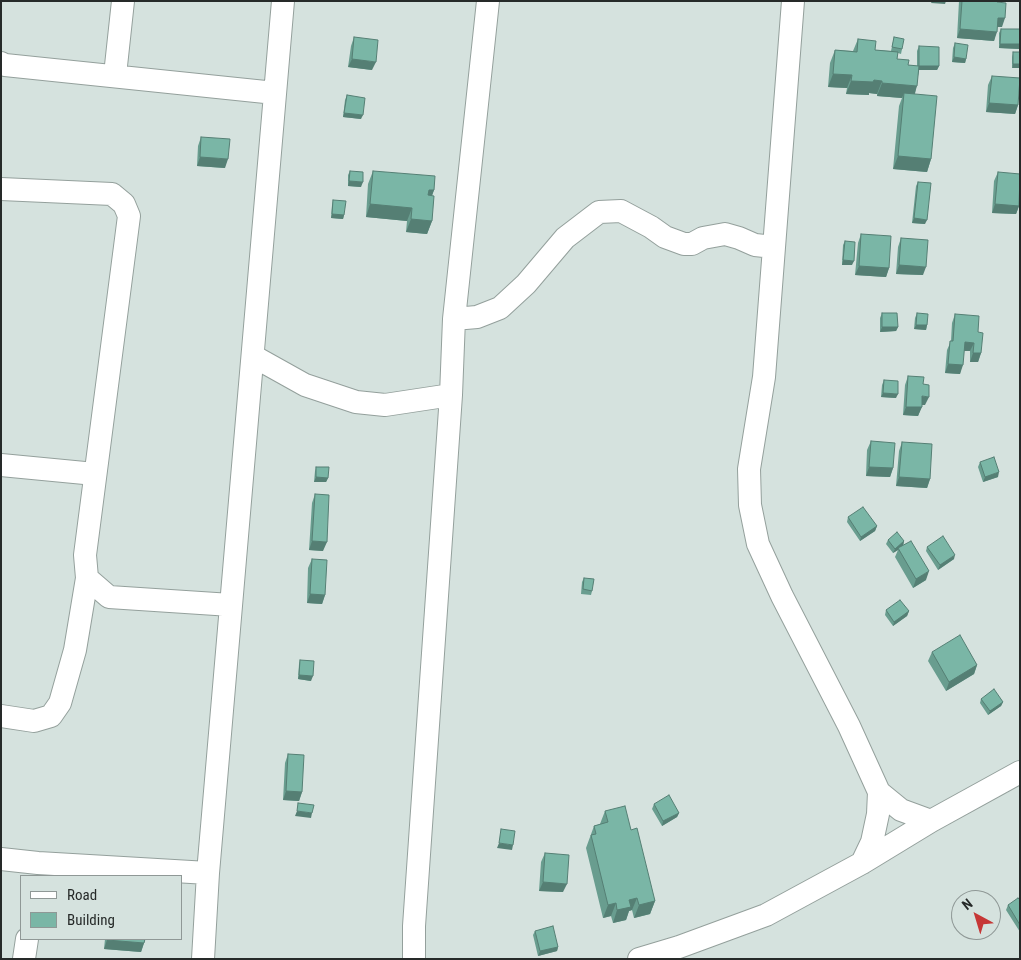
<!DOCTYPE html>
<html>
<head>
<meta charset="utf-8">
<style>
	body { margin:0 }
	#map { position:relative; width:1021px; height:960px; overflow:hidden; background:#d5e2de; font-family:"Roboto Condensed",sans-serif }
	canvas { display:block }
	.frame { position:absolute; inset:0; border:2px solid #262a29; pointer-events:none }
	.legend { position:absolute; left:20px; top:875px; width:162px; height:65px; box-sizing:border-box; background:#d5e2de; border:1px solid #8f9896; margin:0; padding:6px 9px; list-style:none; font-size:15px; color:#262a29 }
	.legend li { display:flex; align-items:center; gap:10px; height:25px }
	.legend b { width:25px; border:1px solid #8f9896 }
	.north { position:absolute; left:951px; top:890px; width:50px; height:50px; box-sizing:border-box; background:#d5e2de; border:1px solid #8f9896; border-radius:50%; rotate:321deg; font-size:14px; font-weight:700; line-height:20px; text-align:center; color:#262a29 }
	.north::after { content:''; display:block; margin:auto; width:18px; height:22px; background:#c63736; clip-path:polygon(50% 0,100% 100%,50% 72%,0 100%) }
</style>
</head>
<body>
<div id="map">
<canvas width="1021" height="960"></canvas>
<div class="frame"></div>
<ul class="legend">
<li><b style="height:6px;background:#fff"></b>Road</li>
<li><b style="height:14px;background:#7ab6a6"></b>Building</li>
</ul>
<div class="north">N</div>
</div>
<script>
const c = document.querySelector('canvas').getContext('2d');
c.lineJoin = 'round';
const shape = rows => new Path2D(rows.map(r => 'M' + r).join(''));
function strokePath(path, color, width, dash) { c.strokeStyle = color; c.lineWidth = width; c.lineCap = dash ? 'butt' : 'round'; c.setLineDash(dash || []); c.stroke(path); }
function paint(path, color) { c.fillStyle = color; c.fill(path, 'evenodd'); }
const minor = shape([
	[793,1,764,377,749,469,750,505,758,544,782,596,849,726,879,792,901,810,931,821],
	[1,63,5,65,275,93],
	[115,75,123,1],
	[1,189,112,194,124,204,129,216,85,555,87,578,109,597,231,605],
	[454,319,477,317,500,308,526,284,565,238,599,212,621,211,651,227,665,237,684,244,692,244,703,238,725,234,739,238,755,245,774,247],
	[253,356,305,385,356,402,385,405,451,395],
	[1,465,95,474],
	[1,716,34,721,51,716,60,703,75,650,87,578],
	[1,859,38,863,208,873],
	[862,863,872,842,878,814,879,792],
	[24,959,27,939],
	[203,959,208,873,283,1],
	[414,959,414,926,451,395,454,319,488,1],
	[639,959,679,947,766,915,862,863,931,821,1020,772]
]);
const wall = shape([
	[959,1,997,1,1002,27,997,27,994,41,957,38],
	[1001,29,1020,29,1020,49,999,48,999,33],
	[354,37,372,70,348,67,351,46],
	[894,37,902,49,901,54,898,53,897,59,908,65,917,66,917,51,919,46,939,66,937,70,919,70,915,94,931,159,927,172,893,169,899,106,902,98,877,96,877,94,869,93,869,95,846,94,847,88,828,87,830,63,835,50,853,51,858,39,875,50,891,51],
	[955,43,966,59,965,63,952,62,953,48],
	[1013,52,1020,52,1012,68,1012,57],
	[992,76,1018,105,1015,114,986,112,988,85],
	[347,95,361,119,343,117,345,100],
	[201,137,225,168,197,166,198,146],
	[350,171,361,187,348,186,348,175],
	[373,171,434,190,432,196,432,221,427,234,406,232,407,221,366,217,368,184],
	[998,172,1019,206,1016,214,992,213,994,181],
	[918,182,925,224,912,223,916,186],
	[333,200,344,215,343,219,331,218,332,205],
	[861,234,889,268,886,277,855,275,858,243],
	[901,238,923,275,896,274,898,247],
	[845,241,852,265,842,265,843,245],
	[882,313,898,327,896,331,880,332,880,318],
	[917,313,927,325,926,330,914,329,915,318],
	[955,314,978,332,981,353,978,362,970,362,970,351,964,351,960,374,945,373,947,350,951,341,952,323],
	[908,376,925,405,922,405,918,416,903,415,905,385],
	[884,380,896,398,881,397,882,385],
	[871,441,893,468,890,477,866,476,867,450],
	[902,442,930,479,927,488,896,486,899,451],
	[980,462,998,477,983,482,978,467],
	[316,467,328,478,326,482,314,482,315,471],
	[315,494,323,551,309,550,312,503],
	[848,517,877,526,875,531,860,541,847,522],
	[888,540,904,541,903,546,926,580,913,588,895,557,898,550,893,553,886,544],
	[927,547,954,559,938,570,926,551],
	[312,559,325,595,322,604,307,603,308,568],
	[584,578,592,591,591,595,581,594,582,582],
	[886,610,909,611,907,616,893,626,885,615],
	[932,652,977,665,974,674,946,691,928,661],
	[300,660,311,681,298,679,299,664],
	[981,699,1003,702,1001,706,988,715,980,703],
	[288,754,302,792,299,801,283,800,285,763],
	[654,804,679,813,677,817,662,826,652,809],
	[605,811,631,830,655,901,650,914,634,918,632,910,629,911,626,920,613,923,611,916,603,918,586,848,594,826,600,824],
	[545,853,563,892,539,891,541,862],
	[1020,900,1020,932,1006,910,1008,905],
	[535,931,558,947,557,951,538,956,533,935],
	[105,939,145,939,144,943,141,952,104,949]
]);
const shadedWall = shape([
	[932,1,946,1,945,4,931,3],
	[998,18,1005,18,1002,27,995,27],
	[960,29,997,32,994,41,957,38],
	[1000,44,1020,44,1020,49,999,48],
	[954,57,966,59,965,63,952,62],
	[352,59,376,62,372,70,348,67],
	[1013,64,1020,64,1020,68,1012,68],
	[919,66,939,66,937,70,917,70],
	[833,74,852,75,847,88,828,87],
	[874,80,882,81,877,94,869,93,869,95,846,94,851,81],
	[882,83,917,86,913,99,904,93,902,98,877,96],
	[989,103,1018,105,1015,114,986,112],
	[344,113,363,115,361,119,343,117],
	[898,156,931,159,927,172,893,169],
	[200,157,228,159,225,168,197,166],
	[349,181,363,182,361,187,348,186],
	[429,190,434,190,429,203,424,203],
	[370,204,412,208,407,221,366,217],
	[995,204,1019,206,1016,214,992,213],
	[332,214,344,215,343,219,331,218],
	[914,218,927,220,925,224,912,223],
	[411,219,432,221,427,234,406,232],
	[843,260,854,261,852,265,842,265],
	[899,265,926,267,923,275,896,274],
	[859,266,889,268,886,277,855,275],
	[916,325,927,325,926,330,914,329],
	[882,327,898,327,896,331,880,332],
	[965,342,974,343,970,351,961,351],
	[973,353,981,353,978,362,970,362],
	[948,364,963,365,960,374,945,373],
	[883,393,898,394,896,398,881,397],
	[922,396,929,397,925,405,919,405],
	[906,407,922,407,918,416,903,415],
	[869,467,893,468,890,477,866,476],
	[999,472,998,477,983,482,985,477],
	[316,477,328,478,326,482,314,482],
	[899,477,930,479,927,488,896,486],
	[877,526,875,531,860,541,861,537],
	[312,541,327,542,323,551,309,550],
	[904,541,903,546,898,548,898,550,893,553,895,549],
	[955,555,954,559,938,570,940,565],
	[929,571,926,580,913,588,916,579],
	[310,594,325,595,322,604,307,603],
	[909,611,907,616,893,626,894,622],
	[977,665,974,674,946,691,949,682],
	[299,675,313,676,311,681,298,679],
	[1003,702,1001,706,988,715,990,711],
	[286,791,302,792,299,801,283,800],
	[297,811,312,813,311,818,295,816],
	[679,813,677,817,662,826,663,821],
	[499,843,513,845,512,850,497,848],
	[543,882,567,884,563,892,539,891],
	[637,898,632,910,629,911,626,920,613,923,617,910,629,900],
	[655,901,650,914,634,918,639,905],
	[616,903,611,916,603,918,608,905],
	[107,940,144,943,141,952,104,949],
	[558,947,557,951,538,956,540,951]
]);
const building = shape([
	[962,1,997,1,997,2,1006,3,1005,18,998,18,997,32,960,29,962,1],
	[1001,29,1020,29,1020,44,1000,44,1001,29],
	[354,37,378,40,376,62,352,59,354,37],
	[894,37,904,39,902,49,892,47,894,37],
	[858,39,876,41,875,50,898,52,897,59,909,60,908,65,919,66,917,86,882,83,882,81,874,80,873,82,851,81,852,75,833,74,835,50,857,52,858,39],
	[955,43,968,45,966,59,954,57,955,43],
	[919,46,939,47,939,66,919,66,919,46],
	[1013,52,1020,52,1020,64,1013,64,1013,52],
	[992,76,1020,78,1018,105,989,103,992,76],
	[904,93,937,96,931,159,898,156,904,93],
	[347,95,365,98,363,115,344,113,347,95],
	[201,137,230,139,228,159,200,157,201,137],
	[350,171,363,172,363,182,349,181,350,171],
	[373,171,435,176,434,190,429,190,428,195,434,196,432,221,411,219,412,208,370,204,373,171],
	[998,172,1020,174,1019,206,995,204,998,172],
	[918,182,931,183,927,220,914,218,918,182],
	[333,200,346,201,344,215,332,214,333,200],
	[861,234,891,236,889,268,859,266,861,234],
	[901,238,928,240,926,267,899,265,901,238],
	[845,241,855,242,854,261,843,260,845,241],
	[882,313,897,313,898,327,882,327,882,313],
	[917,313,928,314,927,325,916,325,917,313],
	[955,314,979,316,978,332,983,333,981,353,973,353,974,343,965,342,963,365,948,364,950,341,953,341,955,314],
	[908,376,924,377,923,384,929,385,929,397,922,396,922,407,906,407,908,376],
	[884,380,898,381,898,394,883,393,884,380],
	[871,441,895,443,893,468,869,467,871,441],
	[902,442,932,444,930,479,899,477,902,442],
	[994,457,999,472,985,477,980,462,994,457],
	[316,467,329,467,328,478,316,477,316,467],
	[315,494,329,495,327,542,312,541,315,494],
	[863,507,877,526,861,537,848,517,863,507],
	[897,532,904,541,895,549,888,540,897,532],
	[943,536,955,555,940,565,927,547,943,536],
	[911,541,929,571,916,579,898,548,911,541],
	[312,559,327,560,325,595,310,594,312,559],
	[584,578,594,579,592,591,583,589,584,578],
	[900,600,909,611,894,622,886,610,900,600],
	[960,635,977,665,949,682,932,652,960,635],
	[300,660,314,661,313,676,299,675,300,660],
	[994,689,1003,702,990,711,981,699,994,689],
	[288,754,304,755,302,792,286,791,288,754],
	[669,795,679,813,663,821,654,804,669,795],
	[298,803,314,805,312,813,297,811,298,803],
	[625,806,631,830,637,828,655,901,639,905,637,898,629,900,631,907,617,910,616,903,608,905,591,835,596,834,594,826,608,822,605,811,625,806],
	[501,829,515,831,513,845,499,843,501,829],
	[545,853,569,855,567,884,543,882,545,853],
	[1018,898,1020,900,1020,925,1008,905,1018,898],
	[553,926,558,947,540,951,535,931,553,926],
	[107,939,145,939,144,943,107,940,107,939]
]);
strokePath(minor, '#94a09c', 24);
strokePath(minor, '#fff', 22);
paint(wall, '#699d8f');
paint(shadedWall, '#557f74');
paint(building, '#7ab6a6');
strokePath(building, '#557f74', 1);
</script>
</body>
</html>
